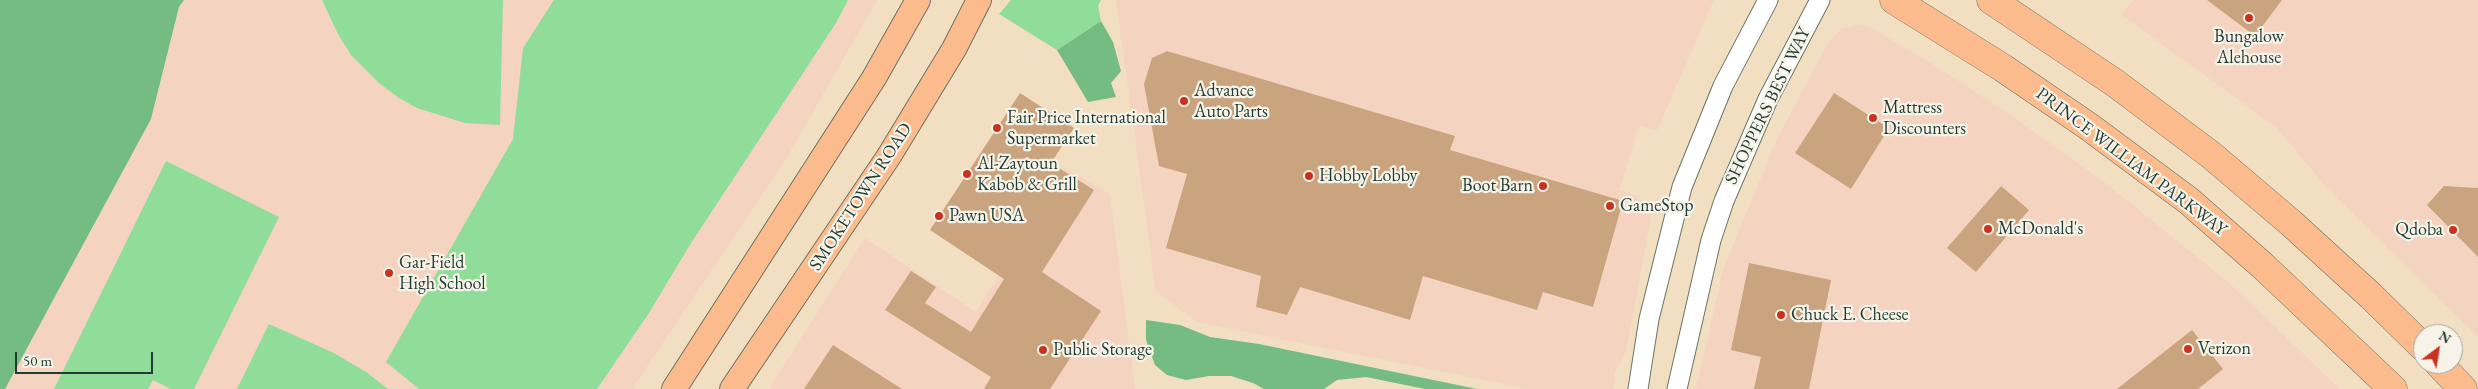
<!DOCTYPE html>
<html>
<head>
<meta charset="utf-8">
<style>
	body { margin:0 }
	#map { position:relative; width:2478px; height:389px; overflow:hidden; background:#f2dec1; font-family:"EB Garamond",serif }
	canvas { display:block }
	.north { position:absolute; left:2413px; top:324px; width:50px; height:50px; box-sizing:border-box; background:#f7f3e8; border:1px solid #a1aaa0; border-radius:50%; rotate:31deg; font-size:14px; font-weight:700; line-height:20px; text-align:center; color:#1f3d34 }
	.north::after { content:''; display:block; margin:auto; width:18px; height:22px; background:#c8321e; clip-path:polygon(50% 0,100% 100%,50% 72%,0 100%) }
	.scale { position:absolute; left:15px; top:352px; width:138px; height:22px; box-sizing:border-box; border:2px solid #1f3d34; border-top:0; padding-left:6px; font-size:15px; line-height:18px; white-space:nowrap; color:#1f3d34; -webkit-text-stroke:4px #f7f3e8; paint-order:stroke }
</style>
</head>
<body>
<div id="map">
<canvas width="2478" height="389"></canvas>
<div class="north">N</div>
<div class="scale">50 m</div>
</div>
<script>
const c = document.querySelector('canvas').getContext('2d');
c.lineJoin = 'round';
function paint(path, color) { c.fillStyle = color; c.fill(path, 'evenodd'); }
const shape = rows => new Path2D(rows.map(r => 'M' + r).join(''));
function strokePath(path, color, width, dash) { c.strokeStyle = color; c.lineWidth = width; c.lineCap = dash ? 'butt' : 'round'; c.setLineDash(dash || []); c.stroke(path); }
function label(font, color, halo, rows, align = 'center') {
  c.font = font + ' "EB Garamond",serif'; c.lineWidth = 4.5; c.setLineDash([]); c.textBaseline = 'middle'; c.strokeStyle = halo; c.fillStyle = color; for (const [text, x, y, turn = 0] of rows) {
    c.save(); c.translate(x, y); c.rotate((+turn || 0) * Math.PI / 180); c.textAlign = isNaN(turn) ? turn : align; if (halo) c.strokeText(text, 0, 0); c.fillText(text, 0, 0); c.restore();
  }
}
const built = shape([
	[184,0,877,0,787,157,632,389,5,389,151,119,179,7],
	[1116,0,1714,0,1657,130,1639,126,1619,190,1635,195,1652,212,1626,351,1615,372,1613,389,1529,389,1197,322,1156,291],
	[2133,0,2478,0,2478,337,2328,189,2276,127,2122,15],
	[1857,25,1870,27,1934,65,2013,117,2104,182,2228,282,2340,389,1696,389,1724,267,1777,139,1829,41,1842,29],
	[1065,168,1110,194,1135,389,769,389,865,238,976,312]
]);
const green = shape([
	[322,0,503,0,500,125,465,123,417,108,399,98,379,83,351,55,338,34],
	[554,0,848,0,836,23,691,243,649,313,597,389,419,389,386,362,513,139,523,48],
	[1011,0,1101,0,1098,6,1101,21,1057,50,999,14],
	[166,161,279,217,194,389,171,389,153,380,148,389,54,389],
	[269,324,334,353,366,372,388,389,237,389]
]);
const forest = shape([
	[0,0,184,0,179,7,151,119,5,389,0,389],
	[1101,21,1113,42,1121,71,1111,83,1116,97,1088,102,1057,50],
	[1146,320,1180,325,1210,337,1259,344,1477,389,1425,389,1366,377,1337,380,1324,389,1264,389,1253,383,1231,376,1209,376,1186,380,1167,375,1155,365,1146,340]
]);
const building = shape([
	[2207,0,2282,0,2255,36],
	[1167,51,1455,136,1450,150,1623,201,1593,307,1543,292,1537,310,1423,276,1410,320,1300,287,1287,315,1256,307,1261,276,1166,248,1187,174,1159,166,1144,84,1152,58],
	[1020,93,1074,128,1051,163,1094,190,1042,272,1101,311,1050,389,984,389,991,377,885,310,911,271,936,287,925,303,971,332,1004,279,930,230],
	[1834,93,1889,128,1851,189,1795,153],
	[2001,186,2029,210,1976,272,1947,248],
	[2444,186,2478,188,2478,257,2427,205],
	[1749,263,1831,280,1809,389,1754,389,1761,357,1731,350],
	[2192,330,2223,369,2198,389,2117,389],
	[833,345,902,389,804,389]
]);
const minor = shape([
	[1638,389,1649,319,1682,187,1723,86,1768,0],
	[1677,389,1711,240,1724,201,1768,99,1820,0]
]);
const major = shape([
	[674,389,874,78,918,0],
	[732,389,889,156,954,49,979,0]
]);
const highway = shape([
	[1894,0,2003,68,2088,126,2189,201,2263,266,2393,389],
	[1991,0,2115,83,2211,155,2291,223,2371,296,2423,347],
	[2439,364,2463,389]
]);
const markers = [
	[2249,18,5,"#c8321e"],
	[1184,101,5,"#c8321e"],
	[1873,118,5,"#c8321e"],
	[997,128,5,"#c8321e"],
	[967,174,5,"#c8321e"],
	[1309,176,5,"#c8321e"],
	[1543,186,5,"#c8321e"],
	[1610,206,5,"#c8321e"],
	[939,216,5,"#c8321e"],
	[1988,229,5,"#c8321e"],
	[2453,230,5,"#c8321e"],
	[389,273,5,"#c8321e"],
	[1781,315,5,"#c8321e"],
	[2188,349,5,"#c8321e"],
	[1043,350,5,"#c8321e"]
];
const poiNames = [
	["Bungalow",2249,37,"center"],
	["Alehouse",2249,58,"center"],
	["Advance",1194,91],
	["Auto Parts",1194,112],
	["Mattress",1883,108],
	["Discounters",1883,129],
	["Fair Price International",1007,118],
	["Supermarket",1007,139],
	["Al-Zaytoun",977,164],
	["Kabob & Grill",977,185],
	["Hobby Lobby",1319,176],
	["Boot Barn",1533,186,"right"],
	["GameStop",1620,206],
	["Pawn USA",949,216],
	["McDonald's",1998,229],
	["Qdoba",2443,230,"right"],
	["Gar-Field",399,263],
	["High School",399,284],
	["Chuck E. Cheese",1791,315],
	["Verizon",2198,349],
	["Public Storage",1053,350]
];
const streetNames = [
	["SHOPPERS BEST WAY",1768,106,-64],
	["PRINCE WILLIAM PARKWAY",2131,162,37],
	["SMOKETOWN ROAD",861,197,-57]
];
paint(built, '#f4d3c0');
paint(green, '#90dd9a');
paint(forest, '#74bc82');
paint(building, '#caa47e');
strokePath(minor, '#697565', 21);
strokePath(major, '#697565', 26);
strokePath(highway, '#697565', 29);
strokePath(minor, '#fff', 19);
strokePath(major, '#fbbb8c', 24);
strokePath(highway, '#fbbb8c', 28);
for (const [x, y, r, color] of markers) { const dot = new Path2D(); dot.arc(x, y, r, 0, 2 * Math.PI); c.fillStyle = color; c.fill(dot); strokePath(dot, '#f7f3e8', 2); }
label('18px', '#1f3d34', '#f7f3e8', poiNames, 'left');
label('18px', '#1f3d34', '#f7f3e8', streetNames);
</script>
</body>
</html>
